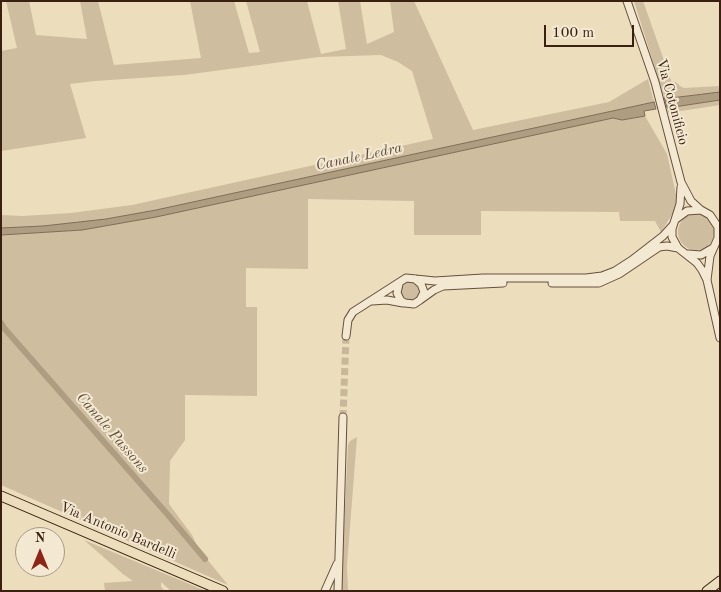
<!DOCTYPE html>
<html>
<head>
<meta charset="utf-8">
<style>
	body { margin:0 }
	#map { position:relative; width:721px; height:592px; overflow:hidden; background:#ecddbc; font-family:"Old Standard TT",serif }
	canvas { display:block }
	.frame { position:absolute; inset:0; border:2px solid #392011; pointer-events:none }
	.north { position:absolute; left:15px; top:527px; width:50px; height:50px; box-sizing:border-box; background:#f3e9d3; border:1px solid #a99985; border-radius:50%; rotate:0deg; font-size:14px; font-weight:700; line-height:20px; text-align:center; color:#392011 }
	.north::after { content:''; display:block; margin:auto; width:18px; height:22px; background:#8f2418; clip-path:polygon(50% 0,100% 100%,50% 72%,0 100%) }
	.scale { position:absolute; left:544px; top:25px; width:90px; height:22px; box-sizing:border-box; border:2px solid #392011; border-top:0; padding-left:6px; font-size:15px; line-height:18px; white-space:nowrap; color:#392011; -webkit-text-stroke:4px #f3e9d3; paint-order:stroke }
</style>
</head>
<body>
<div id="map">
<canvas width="721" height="592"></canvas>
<div class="frame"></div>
<div class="north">N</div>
<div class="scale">100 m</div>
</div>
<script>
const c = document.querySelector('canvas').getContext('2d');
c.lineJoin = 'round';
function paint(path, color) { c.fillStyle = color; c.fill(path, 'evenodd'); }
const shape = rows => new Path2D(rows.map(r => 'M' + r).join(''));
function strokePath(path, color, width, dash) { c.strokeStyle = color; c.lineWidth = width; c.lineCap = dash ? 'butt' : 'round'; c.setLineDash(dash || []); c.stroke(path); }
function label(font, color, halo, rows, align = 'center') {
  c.font = font + ' "Old Standard TT",serif'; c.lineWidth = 4; c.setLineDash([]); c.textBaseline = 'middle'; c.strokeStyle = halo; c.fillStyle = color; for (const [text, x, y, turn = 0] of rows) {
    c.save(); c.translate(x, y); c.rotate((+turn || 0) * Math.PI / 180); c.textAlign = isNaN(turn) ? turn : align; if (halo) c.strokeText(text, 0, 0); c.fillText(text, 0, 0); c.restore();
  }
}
const green = shape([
	[6,1,29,1,36,35,87,39,80,1,98,1,114,65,201,58,190,1,234,1,249,53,260,52,246,1,307,1,321,54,346,49,338,1,360,1,367,44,394,32,390,1,414,1,473,130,609,102,648,79,654,102,156,210,106,219,43,226,1,228,1,215,22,216,71,213,132,205,433,139,412,71,398,62,381,55,319,57,184,75,95,81,70,84,86,138,1,151,1,51,17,48],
	[634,1,643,1,672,83,676,82,680,86,684,88,720,86,720,92,671,98,664,97],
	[720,100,720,105,668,113,667,108],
	[645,116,667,154,677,199,673,213,661,232,655,221,620,221,619,212,481,211,481,235,414,235,414,201,308,199,308,269,246,268,246,307,257,307,257,396,185,395,185,440,170,461,169,504,192,535,198,548,228,585,1,485,1,235,82,230,156,217,613,118,622,120],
	'678 232a18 18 0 1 1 36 0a18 18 0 1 1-36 0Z',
	'400 291a10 10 0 1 1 20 0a10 10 0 1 1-20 0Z',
	[357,437,347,565,348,591,341,591,348,445,350,441],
	[84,540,206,591,171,591,161,582,161,587,165,591,105,591,104,583,133,581,123,574]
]);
const water = shape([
	[720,92,720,100,667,108,664,97,671,98,720,92],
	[654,102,656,109,644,111,645,116,622,120,613,118,156,217,82,230,1,235,1,228,43,226,106,219,156,210,654,102]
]);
const canal = shape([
	[1,323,4,328,168,515,205,559]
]);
const minorTunnel = shape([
	[343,417,346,336]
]);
const minor = shape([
	[627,1,655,82,681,182,691,201,701,210,710,215,718,227,718,238,710,256,707,280],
	[681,187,680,204,672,229,672,237,678,248,697,263,702,270,707,280,720,338],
	[676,219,687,211,700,210],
	[688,254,701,255,713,248],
	[552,283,599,283,619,274,659,247,667,246,678,248],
	[399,284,397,293,401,301,405,303,414,304,420,300,424,292,421,284,415,279],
	[420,300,434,290,443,286,503,283],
	[372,301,387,300,403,303],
	[346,336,348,320,353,312,406,278,435,281,483,278,586,278,602,276,615,271,632,260,663,236,673,225],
	[325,591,337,564],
	[338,591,343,417]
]);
const major = shape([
	[1,496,223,591],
	[707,591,720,581]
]);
const streetNames = [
	["Via Cotonificio",672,102,75],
	["Via Antonio Bardelli",118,531,23]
];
const waterNames = [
	["Canale Ledra",359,157,-12],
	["Canale Passons",112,433,49]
];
paint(green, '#cebd9f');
paint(water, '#af9d82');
strokePath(water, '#806b55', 1);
strokePath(canal, '#af9d82', 6);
strokePath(minorTunnel, '#c8b79a', 7, [7, 3.5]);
strokePath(minor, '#664f3c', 9);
strokePath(major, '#392011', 11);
strokePath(minor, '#f3e9d3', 7);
strokePath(major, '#ecddbc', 9);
label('14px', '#392011', '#f3e9d3', streetNames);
label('italic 15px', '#624c39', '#f3e9d3', waterNames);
</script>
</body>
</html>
